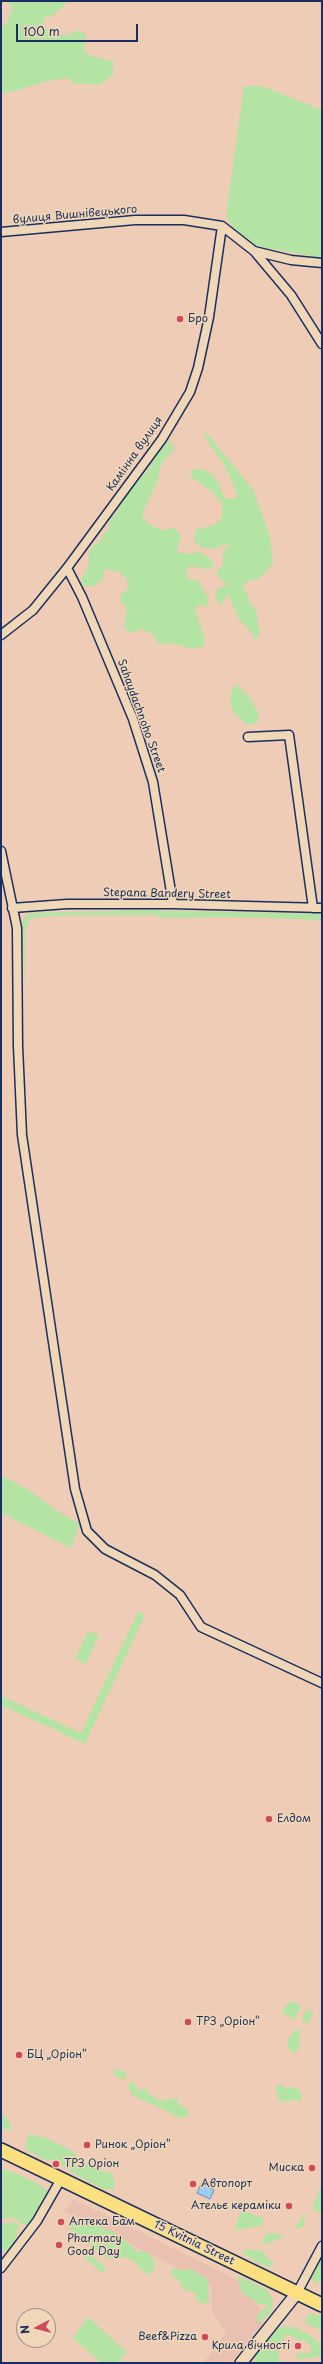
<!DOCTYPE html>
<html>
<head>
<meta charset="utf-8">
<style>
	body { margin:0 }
	#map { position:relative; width:323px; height:2364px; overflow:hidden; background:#efccb5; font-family:"Playpen Sans",sans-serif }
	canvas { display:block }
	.frame { position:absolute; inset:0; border:2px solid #1b2f5e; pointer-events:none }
	.north { position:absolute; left:16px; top:2308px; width:40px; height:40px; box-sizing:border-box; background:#f0d7b7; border:1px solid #9b9493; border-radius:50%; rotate:263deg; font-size:11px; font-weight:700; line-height:16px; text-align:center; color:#1b2f5e }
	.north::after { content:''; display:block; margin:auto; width:14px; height:18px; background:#d1495b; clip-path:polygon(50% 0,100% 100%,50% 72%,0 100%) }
	.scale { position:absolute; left:16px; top:24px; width:122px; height:18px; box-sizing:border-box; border:2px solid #1b2f5e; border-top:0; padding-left:5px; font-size:12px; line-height:14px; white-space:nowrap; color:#1b2f5e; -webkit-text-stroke:3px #f0d7b7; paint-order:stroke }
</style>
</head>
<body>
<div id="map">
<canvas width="323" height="2364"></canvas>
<div class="frame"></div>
<div class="north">N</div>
<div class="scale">100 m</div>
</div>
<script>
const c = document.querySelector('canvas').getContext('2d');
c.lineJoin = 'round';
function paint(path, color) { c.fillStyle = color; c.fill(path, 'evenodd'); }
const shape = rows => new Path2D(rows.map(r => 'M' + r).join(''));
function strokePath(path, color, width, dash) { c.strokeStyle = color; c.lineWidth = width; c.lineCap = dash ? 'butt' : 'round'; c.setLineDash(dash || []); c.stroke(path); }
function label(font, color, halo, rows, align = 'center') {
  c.font = font + ' "Playpen Sans",sans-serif'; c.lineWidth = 3; c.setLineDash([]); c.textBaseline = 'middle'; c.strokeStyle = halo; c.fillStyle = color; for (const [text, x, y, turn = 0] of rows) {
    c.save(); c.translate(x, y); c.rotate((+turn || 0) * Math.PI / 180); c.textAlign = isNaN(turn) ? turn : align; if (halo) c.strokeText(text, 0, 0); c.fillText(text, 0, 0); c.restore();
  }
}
const built = shape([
	[73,2199,240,2281,259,2308,263,2325,230,2363,203,2363,226,2333,212,2311,211,2285,64,2211]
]);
const green = shape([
	[7,1,69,1,51,17,45,16,43,27,65,36,79,30,86,35,84,51,94,57,113,61,113,74,99,85,72,83,69,78,47,81,12,92,1,93,1,26,6,25,13,7],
	[244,86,262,86,322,110,322,258,255,246,235,230,226,216],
	[204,430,254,491,270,537,273,564,258,579,250,580,243,584,250,603,256,610,260,634,255,640,251,632,238,618,228,593,221,606,215,597,218,588,227,586,216,574,223,563,223,551,230,546,226,544,214,549,201,547,194,541,196,528,201,529,215,524,222,519,222,504,211,491,191,477,191,470,200,469,209,472,218,482,225,499,236,498,237,494,226,468,206,439],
	[165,441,173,443,174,450,164,460,160,468,158,480,143,512,143,518,151,525,164,531,174,527,181,535,177,552,186,554,201,551,203,555,209,557,214,565,210,569,188,566,186,577,199,582,208,598,207,607,199,605,195,609,204,636,204,646,193,649,172,643,159,644,152,634,142,629,132,633,124,628,127,609,122,603,120,595,129,588,126,579,120,572,105,569,102,580,94,586,85,587,81,581,89,565,88,553,94,545,99,542,104,533,108,531,109,520,117,513,121,500,147,471],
	[237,684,251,699,260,718,255,724,247,725,232,711,230,698,233,687],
	[139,910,322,914,322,920,235,917,165,918,155,915,71,915,30,918,25,931,25,985,21,923,26,915,33,913],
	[1,1475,30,1491,57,1511,80,1524,71,1548,1,1513],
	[138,1612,145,1615,85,1744,1,1705,1,1696,81,1733],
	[88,1631,99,1635,86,1664,75,1659],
	[290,2002,298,2003,300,2008,294,2020,283,2013,283,2008],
	[310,2009,313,2012,309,2023,301,2021,305,2012],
	[300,2029,299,2049,294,2053,288,2048,288,2039,294,2031],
	[116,2069,124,2071,127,2076,124,2080,114,2075,113,2070],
	[133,2080,136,2088,139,2091,146,2087,148,2093,159,2101,177,2098,179,2105,187,2108,188,2117,181,2118,132,2095,128,2086],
	[280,2083,285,2088,293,2087,301,2091,301,2102,290,2100,283,2102,278,2100,276,2087],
	[1,2113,11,2123,11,2131,1,2127],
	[29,2134,46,2138,70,2150,77,2155,76,2163,93,2164,100,2170,113,2174,115,2190,103,2189,75,2174,56,2161,46,2160,28,2151,25,2145],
	[2,2169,13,2172,35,2182,48,2191,50,2196,46,2200,40,2199,43,2203,38,2220,28,2225,22,2224,14,2218,1,2219,1,2182,5,2182,1,2180],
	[322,2184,322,2212,317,2212,314,2211,313,2206],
	[242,2210,264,2219,261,2226,234,2230],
	[305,2212,304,2226,298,2229,295,2228],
	[77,2220,109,2230,122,2237,137,2252,144,2251,154,2259,155,2268,149,2275,142,2271,136,2263,126,2257,113,2259,106,2258,70,2230,71,2223],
	[14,2222,19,2225,14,2246,10,2251,1,2250,1,2224],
	[270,2233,282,2235,282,2238,264,2245,262,2244,266,2235],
	[244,2249,263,2251,267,2258,274,2262,271,2266,267,2267,243,2254],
	[88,2252,106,2268,102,2273,84,2257],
	[322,2256,322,2279,315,2284,312,2278],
	[174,2268,183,2271,189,2268,208,2280,209,2303,198,2303,195,2294,190,2290,184,2291,180,2282,171,2274,170,2270],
	[237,2275,267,2290,273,2299,272,2310,264,2304,258,2304,241,2291],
	[268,2308,271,2311,270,2314,258,2323,256,2320,260,2311],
	[311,2313,322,2316,322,2331,305,2323,307,2316],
	[88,2317,127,2352,117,2363,101,2363,73,2338],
	[282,2326,295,2327,314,2338,320,2343,321,2352,318,2357,297,2359,297,2353,310,2353,311,2346,304,2340,298,2341,292,2336,286,2335,278,2346,279,2363,256,2363,255,2355,258,2349,269,2333]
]);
const water = shape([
	[203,2180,212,2184,210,2188,214,2190,210,2199,197,2193,203,2180]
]);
const minor = shape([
	[1,232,135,220,184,220,222,226,254,251,291,295,322,344],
	[254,251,291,260,322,263],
	[67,568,82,597,133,719,153,782,173,904],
	[1,635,33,610,67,568,162,439,190,392,198,368,209,317,222,226],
	[248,737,289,735,313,908],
	[1,851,17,928,18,1046,22,1135,75,1489,87,1531,105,1549,155,1575,180,1595,201,1627,322,1683],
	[12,908,67,904,173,904,322,908],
	[1,2268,37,2221,61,2179],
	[297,2293,322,2246]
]);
const secondary = shape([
	[241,2363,297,2293]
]);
const trunk = shape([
	[1,2150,322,2305]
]);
const markers = [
	[180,319,4,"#d1495b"],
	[269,1819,4,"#d1495b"],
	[188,2022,4,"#d1495b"],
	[19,2055,4,"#d1495b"],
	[87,2145,4,"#d1495b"],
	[56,2164,4,"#d1495b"],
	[312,2168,4,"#d1495b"],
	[193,2184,4,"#d1495b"],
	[289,2206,4,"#d1495b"],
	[61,2222,4,"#d1495b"],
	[59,2245,4,"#d1495b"],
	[205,2337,4,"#d1495b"],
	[298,2346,4,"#d1495b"]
];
const streetNames = [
	["вулиця Вишнівецького",75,215,-5],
	["Камінна вулиця",135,454,-55],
	["Sahaydachnoho Street",141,716,70],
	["Stepana Bandery Street",167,894,1],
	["15 Kvitnia Street",194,2243,26]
];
const poiNames = [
	["Бро",188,319],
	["Елдом",277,1819],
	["ТРЗ „Оріон“",196,2022],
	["БЦ „Оріон“",27,2055],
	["Ринок „Оріон“",95,2145],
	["ТРЗ Оріон",64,2164],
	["Миска",304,2168,"right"],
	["Автопорт",201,2184],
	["Ательє кераміки",281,2206,"right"],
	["Аптека Бам",69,2222],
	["Pharmacy",67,2239],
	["Good Day",67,2252],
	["Beef&Pizza",197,2337,"right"],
	["Крила вічності",290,2346,"right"]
];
paint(built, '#eac1b1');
paint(green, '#b4e4a4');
paint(water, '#9dccf8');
strokePath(water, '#698dba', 1);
strokePath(minor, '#1b2f5e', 11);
strokePath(secondary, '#1b2f5e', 14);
strokePath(trunk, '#1b2f5e', 16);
strokePath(minor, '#f0d7b7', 8);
strokePath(secondary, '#f0d7b7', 11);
strokePath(trunk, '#fce080', 13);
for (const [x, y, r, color] of markers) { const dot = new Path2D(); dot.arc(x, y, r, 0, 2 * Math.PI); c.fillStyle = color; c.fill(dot); strokePath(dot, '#f0d7b7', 1.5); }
label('11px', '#1b2f5e', '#f0d7b7', streetNames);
label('11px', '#1b2f5e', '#f0d7b7', poiNames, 'left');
</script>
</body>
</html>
